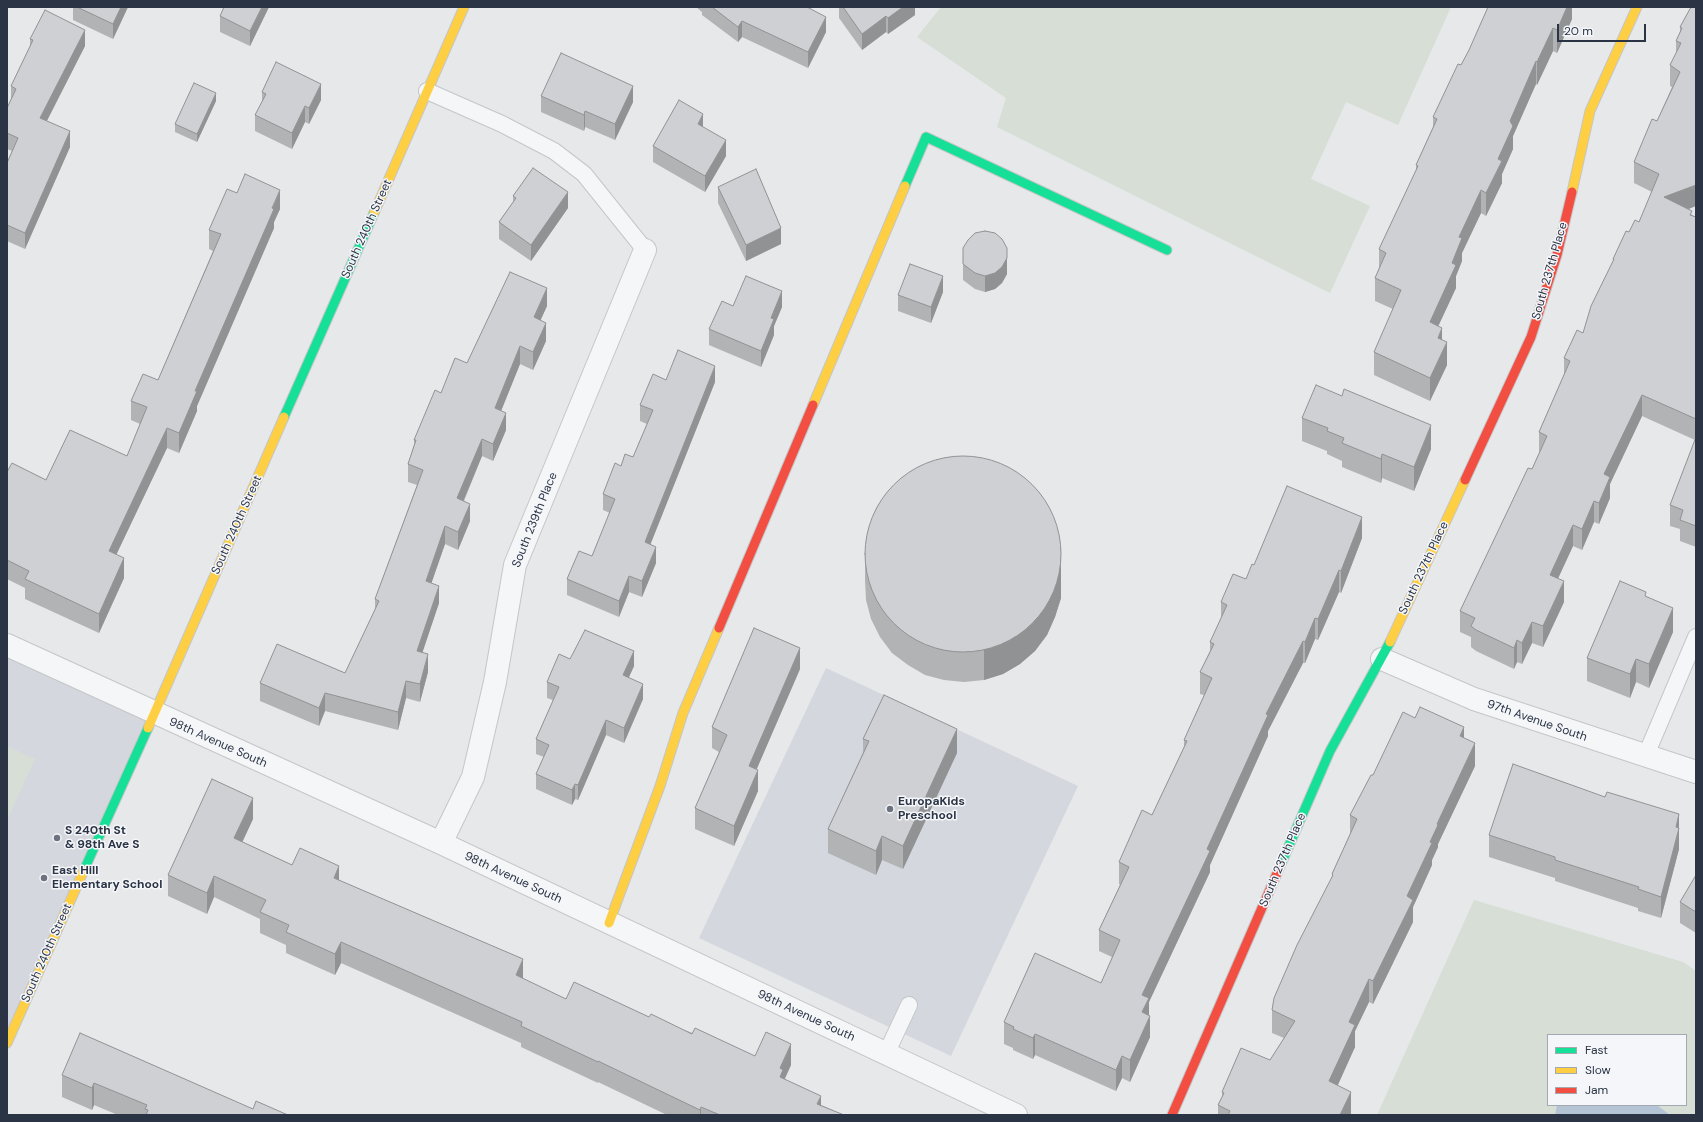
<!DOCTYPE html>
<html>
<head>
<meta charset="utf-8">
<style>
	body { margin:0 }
	#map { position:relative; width:1703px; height:1122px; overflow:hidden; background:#e6e8ea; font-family:"DM Sans",sans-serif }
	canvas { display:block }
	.frame { position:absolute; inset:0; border:8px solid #2b3445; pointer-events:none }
	.legend { position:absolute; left:1547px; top:1034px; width:140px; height:72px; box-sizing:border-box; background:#f4f6f9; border:1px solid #a4a8b1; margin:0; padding:5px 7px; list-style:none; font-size:12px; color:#2b3445 }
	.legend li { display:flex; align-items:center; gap:8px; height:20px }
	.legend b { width:20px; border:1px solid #a4a8b1 }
	.scale { position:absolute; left:1557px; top:24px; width:89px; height:18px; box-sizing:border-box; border:2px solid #2b3445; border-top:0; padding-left:5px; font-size:12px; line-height:14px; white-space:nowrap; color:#2b3445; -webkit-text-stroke:3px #f4f6f9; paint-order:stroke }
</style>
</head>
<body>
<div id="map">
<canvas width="1703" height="1122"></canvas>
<div class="frame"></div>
<ul class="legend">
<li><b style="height:5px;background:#16e098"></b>Fast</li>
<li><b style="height:5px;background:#ffcf43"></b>Slow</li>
<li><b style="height:5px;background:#f24e42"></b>Jam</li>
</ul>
<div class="scale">20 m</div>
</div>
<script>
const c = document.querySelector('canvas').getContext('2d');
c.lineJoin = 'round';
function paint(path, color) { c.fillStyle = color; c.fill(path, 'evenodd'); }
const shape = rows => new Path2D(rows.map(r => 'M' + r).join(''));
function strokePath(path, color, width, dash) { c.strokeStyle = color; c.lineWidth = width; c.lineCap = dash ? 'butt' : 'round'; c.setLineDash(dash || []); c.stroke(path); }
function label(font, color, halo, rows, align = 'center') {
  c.font = font + ' "DM Sans",sans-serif'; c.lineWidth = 3; c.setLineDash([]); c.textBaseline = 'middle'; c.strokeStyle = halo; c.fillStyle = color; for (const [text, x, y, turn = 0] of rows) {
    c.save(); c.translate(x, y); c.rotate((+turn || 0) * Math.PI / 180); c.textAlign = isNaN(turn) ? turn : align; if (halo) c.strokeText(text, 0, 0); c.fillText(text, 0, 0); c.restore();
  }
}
const built = shape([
	[7,645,154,714,7,1042],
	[826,668,1078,786,951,1056,699,938]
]);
const green = shape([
	[941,7,1451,7,1398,125,1346,102,1311,179,1370,206,1330,293,997,127,1006,98,917,37],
	[7,746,35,759,7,821],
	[1474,900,1683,962,1696,971,1696,1115,1670,1115,1657,1105,1686,1105,1686,1035,1548,1035,1548,1105,1557,1105,1555,1115,1377,1115]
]);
const water = shape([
	[1557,1105,1657,1105,1670,1115,1555,1115]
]);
const lane = shape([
	[427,91,502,124,554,151,584,174,645,250],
	[1646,755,1696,637],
	[886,1054,909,1005]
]);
const street = shape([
	[7,645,441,843,1016,1115],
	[1382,659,1474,699,1696,772],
	[441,843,473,777,495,682,515,565,645,250]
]);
const fast = shape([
	[905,186,926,137,1167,250],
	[284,417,374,213],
	[1281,864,1330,751,1390,642],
	[84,870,148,728]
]);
const slow = shape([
	[1572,192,1590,111,1637,7],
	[374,213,464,7],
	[813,405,905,186],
	[1390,642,1465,480],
	[148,728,284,417],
	[609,923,660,786,683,713,719,628],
	[7,1043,84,870]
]);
const jam = shape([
	[1465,480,1531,337,1557,255,1572,192],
	[719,628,813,405],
	[1172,1115,1281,864]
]);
const wall = shape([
	[73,7,128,7,113,39,73,20],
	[269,7,250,46,220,32,220,16],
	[696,7,807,7,826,32,808,68,742,37,738,42,702,15,702,12],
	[839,7,915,7,915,15,888,34,886,32,862,50,839,18],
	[1572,7,1572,19,1557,53,1553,51,1537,85,1536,84,1513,136,1513,149,1502,174,1502,183,1486,216,1481,213,1462,253,1462,261,1456,276,1456,288,1438,326,1442,340,1447,365,1430,401,1374,375,1374,352,1393,309,1375,301,1375,278,1379,268,1379,249,1416,171,1416,165,1433,127,1433,117,1461,65],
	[1691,7,1688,209,1692,215,1696,217,1696,547,1680,541,1680,529,1670,526,1670,505,1695,440,1642,416,1610,484,1610,498,1599,524,1594,522,1582,550,1573,546,1558,578,1564,602,1543,647,1532,643,1522,664,1517,662,1514,669,1476,651,1471,647,1471,637,1460,632,1460,611,1532,469,1539,453,1539,432,1564,375,1564,358,1583,333,1613,262,1613,259,1629,232,1639,222,1652,192,1634,183,1634,162,1657,121,1672,87,1670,86,1670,65,1676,54,1676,41,1680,32,1680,27],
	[30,39,85,46,47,121,70,147,25,249,7,241,7,163,12,151,7,149,7,108,11,100,11,86,30,46],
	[262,92,321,100,309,124,305,122,292,149,255,131,255,115,262,102],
	[541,96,633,102,615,140,585,127,584,131,541,112],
	[216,101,197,142,175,132,175,124],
	[703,127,726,156,705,192,653,162,653,146],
	[718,187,781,244,746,261,718,203],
	[237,193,280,209,274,222,274,228,197,406,197,411,179,453,167,448,116,555,124,578,99,633,25,599,25,588,7,579,7,472,46,480,127,456,140,424,131,420,131,401,158,380,213,251,209,249,209,230],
	[513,196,568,208,531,261,499,239,499,222,513,202],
	[963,248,1007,274,1002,283,995,289,985,292,975,289,963,280],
	[943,292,931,323,898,311,898,295],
	[547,306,540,320,546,341,533,370,520,364,501,411,506,430,493,461,482,456,464,501,470,521,458,550,445,544,431,583,439,603,422,652,428,672,420,702,406,698,398,730,325,711,319,726,260,701,260,683,345,673,375,610,375,599,417,485,408,482,408,464,414,445,414,440,441,393],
	[733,306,782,307,774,326,774,335,761,367,709,345,709,329],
	[666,380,715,382,650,545,656,563,642,597,629,592,619,617,567,595,567,579,592,556,610,513,603,510,603,494,621,466,633,457,647,424,640,421,640,405],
	[1302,418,1431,449,1414,491,1382,478,1381,483,1342,467,1342,461,1327,454,1327,451,1302,441],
	[1362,538,1341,593,1339,592,1318,640,1315,639,1305,663,1303,663,1268,731,1268,736,1210,865,1210,872,1149,1002,1149,1015,1150,1037,1130,1082,1122,1078,1116,1091,1035,1055,1033,1059,1013,1050,1013,1048,1004,1044,1004,1022,1101,983,1112,957,1099,951,1099,930,1120,885,1119,884,1119,862,1152,815,1184,747,1184,740,1204,695,1200,694,1200,672,1210,651,1210,642,1221,619,1221,602,1246,579,1254,565],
	[865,550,1061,577,1061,598,1055,617,1047,635,1035,651,1020,664,1003,674,984,680,964,682,944,680,925,675,908,665,892,653,880,637,871,619,866,600,865,580],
	[1646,597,1673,632,1649,688,1636,682,1630,698,1587,681,1587,658],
	[570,659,634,666,629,677,643,699,624,743,606,735,578,800,575,799,572,805,536,789,536,774,544,757,536,754,536,739,553,700,547,698,547,682],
	[800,669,756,770,758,791,734,846,695,829,695,808,719,752,712,748,712,727],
	[1415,718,1464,738,1475,766,1438,844,1438,847,1432,860,1432,865,1413,907,1413,922,1373,1004,1369,1002,1355,1031,1355,1047,1338,1085,1351,1114,1351,1115,1218,1115,1218,1105,1222,1097,1222,1092,1270,1060,1284,1038,1272,1033,1272,1010,1332,878,1332,874,1350,834,1350,815,1373,775],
	[863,739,957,753,903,869,882,860,876,875,828,853,828,829,863,753],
	[1605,797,1679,814,1679,849,1661,918,1638,911,1638,908,1555,881,1555,878,1489,857,1489,835],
	[253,819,242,842,292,865,339,880,523,979,566,999,649,1017,755,1056,791,1065,785,1079,821,1105,844,1115,667,1115,598,1082,598,1083,521,1047,521,1043,341,963,335,975,286,953,286,945,260,933,260,919,214,897,207,914,168,896,168,875],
	[1696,875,1696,933,1680,923,1680,902],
	[62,1075,253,1109,288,1115,118,1115,94,1105,92,1110,62,1097]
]);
const shadedWall = shape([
	[121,7,128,7,113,39,113,24],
	[262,7,269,7,250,46,250,31],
	[903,7,915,7,915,15,888,34,888,18],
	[1567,7,1572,7,1572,19,1557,53,1557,30],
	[886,16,886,32,862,50,862,34],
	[826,17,826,32,808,68,808,52],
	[742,21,742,37,738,42,738,27],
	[1553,28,1553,51,1537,85,1537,62],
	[85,30,85,46,40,134,40,118],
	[1536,61,1536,84,1513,136,1513,149,1502,174,1502,183,1486,216,1486,193,1510,121],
	[321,84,321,100,309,124,309,108],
	[633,86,633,102,615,140,615,124],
	[216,93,216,101,197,142,197,134],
	[305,106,305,122,292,149,292,133],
	[585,111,585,127,584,131,584,115],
	[703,114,703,130,698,124],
	[70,131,70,147,25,249,25,233],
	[726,140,726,156,705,192,705,176],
	[1696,185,1696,206,1664,219,1664,197],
	[280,190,280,209,274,222,274,228,197,406,197,411,179,453,179,433,195,391],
	[1481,190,1481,213,1462,253,1462,261,1456,276,1456,288,1430,344,1430,322,1452,263,1459,237],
	[568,192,568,208,531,261,531,245],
	[781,228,781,244,746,261,746,245],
	[1007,248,1007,274,1002,283,995,289,985,292,985,276],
	[943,276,943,292,931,323,931,307],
	[547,288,547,306,534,335,534,317],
	[782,291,782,307,774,326,774,335,761,367,761,351,771,318],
	[546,323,546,341,533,370,533,352],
	[1442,328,1442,351,1438,338],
	[1447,342,1447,365,1430,401,1430,378],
	[520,346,520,364,495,426,495,408],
	[715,366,715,382,645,558,645,542],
	[1642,395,1642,416,1610,484,1610,498,1599,524,1599,503,1604,474],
	[506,413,506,430,493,461,493,444],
	[1431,425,1431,449,1414,491,1414,467],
	[167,428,167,448,109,570,109,551],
	[482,439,482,456,457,516,457,498],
	[1382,454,1382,478,1381,483,1381,459],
	[1594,501,1594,522,1582,550,1582,529],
	[470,504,470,521,458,550,458,532],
	[1362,517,1362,538,1341,593,1341,571],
	[1573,525,1573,546,1550,596,1550,575],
	[445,526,445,544,426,599,426,581],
	[656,547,656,563,642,597,642,581],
	[1061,547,1061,598,1055,617,1047,635,1035,651,1020,664,1003,674,984,680,984,650],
	[124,558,124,578,99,633,99,614],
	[1339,570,1339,592,1318,640,1318,619],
	[629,576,629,592,619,617,619,601],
	[1564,581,1564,602,1543,647,1543,626],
	[439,586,439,603,417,669,417,651],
	[1673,608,1673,632,1649,688,1649,664],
	[1315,618,1315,639,1305,663,1305,642],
	[1532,622,1532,643,1522,664,1522,643],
	[1517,640,1517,662,1514,669,1514,648],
	[1303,641,1303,663,1268,731,1268,736,1210,865,1210,872,1149,1002,1149,1019,1150,1016,1150,1037,1130,1082,1130,1060,1142,995,1266,714],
	[800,648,800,669,749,787,749,766],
	[634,651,634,666,623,690,623,675],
	[428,654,428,672,420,702,420,684],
	[1636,659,1636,682,1630,698,1630,674],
	[406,681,406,698,398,730,398,712],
	[643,684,643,699,624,743,624,728],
	[325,693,325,711,319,726,319,708],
	[606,720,606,735,578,800,578,785],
	[1464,727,1464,750,1460,736],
	[957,729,957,753,903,869,903,846],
	[1475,743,1475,766,1438,844,1438,847,1432,860,1432,865,1413,907,1413,922,1373,1004,1373,981,1407,896,1430,842,1437,824],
	[758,770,758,791,734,846,734,826],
	[575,784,575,799,572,805,572,790],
	[253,798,253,819,234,860,234,838],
	[1679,814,1679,849,1661,918,1661,897,1676,827],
	[882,836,882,860,876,875,876,851],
	[339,866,339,887,334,878],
	[214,876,214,897,207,914,207,893],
	[341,942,341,963,335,975,335,954],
	[523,959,523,981,516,975],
	[1369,979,1369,1002,1355,1031,1355,1047,1329,1104,1329,1081,1349,1022],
	[1035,1034,1035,1055,1033,1059,1033,1038],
	[791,1044,791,1065,783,1082,780,1098,780,1068],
	[1122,1056,1122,1078,1116,1091,1116,1070],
	[94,1083,94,1105,92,1110,92,1088],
	[1351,1092,1351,1115,1340,1115],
	[821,1096,821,1115,817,1104],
	[701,1107,701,1115,700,1115,700,1110]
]);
const building = shape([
	[77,7,121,7,113,24,77,7],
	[224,7,262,7,250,31,220,16,224,7],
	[712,7,807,7,826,17,808,52,742,21,738,27,712,7],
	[843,7,903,7,888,18,886,16,862,34,843,7],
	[1488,7,1567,7,1557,30,1553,28,1537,62,1536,61,1510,121,1513,126,1498,159,1502,161,1486,193,1481,190,1459,237,1462,238,1452,263,1456,265,1430,322,1442,328,1438,338,1447,342,1430,378,1374,352,1401,290,1375,278,1386,253,1379,249,1418,166,1416,165,1437,119,1433,117,1458,64,1461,65,1469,50,1488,7],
	[1691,7,1696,7,1696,185,1664,197,1692,211,1690,215,1696,217,1696,419,1642,395,1604,474,1610,477,1599,503,1594,501,1582,529,1573,525,1550,575,1564,581,1543,626,1532,622,1522,643,1517,640,1514,648,1476,630,1471,626,1475,618,1460,611,1528,468,1532,469,1547,436,1539,432,1570,361,1564,358,1577,330,1583,333,1591,306,1614,259,1613,259,1626,231,1629,232,1635,220,1639,222,1659,174,1634,162,1652,119,1657,121,1680,72,1670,65,1681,43,1676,41,1682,28,1680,27,1691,7],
	[45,10,85,30,40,118,70,131,25,233,7,225,7,163,18,138,7,133,7,108,16,89,11,86,33,40,30,39,45,10],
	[561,53,633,86,615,124,585,111,584,115,541,96,561,53],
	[276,62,321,84,309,108,305,106,292,133,255,115,266,94,262,92,276,62],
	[194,83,216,93,197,134,175,124,194,83],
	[679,100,703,114,698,124,726,140,705,176,653,146,679,100],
	[533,168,568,192,531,245,499,222,516,198,513,196,533,168],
	[756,169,781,228,746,245,718,187,756,169],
	[245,174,280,190,272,208,274,209,195,391,197,391,179,433,167,428,109,551,124,558,99,614,25,579,29,571,7,560,7,472,12,463,46,480,70,430,127,456,147,407,131,401,143,374,158,380,221,234,209,230,227,189,237,193,245,174],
	[985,231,995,233,1002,239,1007,248,1007,258,1002,267,995,273,985,276,975,273,963,264,963,248,968,240,975,233,985,231],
	[910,264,943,276,931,307,898,295,910,264],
	[510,272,547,288,534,317,546,323,533,352,520,346,495,408,506,413,493,444,482,439,457,498,470,504,458,532,445,526,426,581,439,586,417,651,428,654,420,684,406,681,398,712,325,693,319,708,260,683,277,644,345,673,379,601,375,599,423,470,408,464,416,440,414,440,435,390,441,393,455,358,467,363,510,272],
	[746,276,782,291,771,318,774,319,761,351,709,329,722,301,733,306,746,276],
	[678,350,715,366,645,542,656,547,642,581,629,576,619,601,567,579,579,551,592,556,615,499,603,494,615,463,621,466,625,454,633,457,653,410,640,405,653,374,666,380,678,350],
	[1316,385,1342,396,1344,389,1431,425,1414,467,1382,454,1381,459,1342,443,1344,438,1327,431,1328,428,1302,418,1316,385],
	[1696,437,1696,526,1680,520,1683,510,1670,505,1696,437],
	'865 554a98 98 0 1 1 196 0a98 98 0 1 1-196 0Z',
	[1287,486,1362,517,1341,571,1339,570,1318,619,1315,618,1305,642,1303,641,1266,714,1268,715,1207,849,1210,851,1142,995,1149,998,1142,1012,1150,1016,1130,1060,1122,1056,1116,1070,1035,1034,1033,1038,1013,1029,1014,1027,1004,1022,1035,953,1101,983,1120,940,1099,930,1129,867,1119,862,1142,810,1152,815,1187,741,1184,740,1212,678,1200,672,1214,644,1210,642,1227,605,1221,602,1233,574,1246,579,1252,564,1254,565,1287,486],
	[1620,581,1646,592,1645,596,1673,608,1649,664,1636,659,1630,674,1587,658,1620,581],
	[754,628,800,648,749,766,758,770,734,826,695,808,727,735,712,727,754,628],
	[585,630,634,651,623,675,643,684,624,728,606,720,578,785,575,784,572,790,536,774,549,745,536,739,559,687,547,682,559,654,570,659,585,630],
	[884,695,957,729,903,846,882,836,876,851,828,829,869,741,863,739,884,695],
	[1420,707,1464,727,1460,736,1475,743,1437,824,1438,825,1430,842,1432,843,1407,896,1413,900,1373,981,1369,979,1349,1022,1355,1025,1329,1081,1351,1092,1340,1115,1228,1115,1230,1111,1218,1105,1224,1093,1222,1092,1241,1048,1270,1060,1295,1021,1272,1010,1274,998,1297,945,1333,875,1332,874,1357,819,1350,815,1371,775,1373,775,1403,712,1415,718,1420,707],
	[1513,764,1605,797,1607,792,1679,814,1676,827,1679,828,1661,897,1638,889,1639,887,1555,860,1555,857,1489,835,1513,764],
	[212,779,253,798,234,838,292,865,300,848,339,866,334,878,523,959,516,975,566,999,574,982,649,1017,651,1014,692,1034,695,1028,755,1056,766,1032,791,1044,780,1068,783,1070,780,1077,821,1096,817,1104,844,1115,720,1115,701,1107,700,1110,598,1061,598,1062,521,1026,522,1022,341,942,335,954,286,932,289,925,260,912,266,900,214,876,207,893,168,875,212,779],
	[1696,875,1696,912,1680,902,1696,875],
	[80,1033,253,1109,256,1101,288,1115,146,1115,148,1110,145,1109,147,1105,94,1083,92,1088,62,1075,80,1033]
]);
const markers = [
	[890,809,4,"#6c737f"],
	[57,838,4,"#6c737f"],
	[44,878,4,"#6c737f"]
];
const streetNames = [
	["South 240th Street",367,229,-66],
	["South 237th Place",1550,271,-74],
	["South 239th Place",535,520,-68],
	["South 240th Street",237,525,-66],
	["South 237th Place",1424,568,-65],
	["97th Avenue South",1537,721,19],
	["98th Avenue South",218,743,24],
	["South 237th Place",1283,860,-67],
	["98th Avenue South",513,878,25],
	["South 240th Street",47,953,-66],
	["98th Avenue South",806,1016,25]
];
const poiNames = [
	["EuropaKids",898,802],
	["Preschool",898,816],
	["S 240th St",65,831],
	["& 98th Ave S",65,845],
	["East Hill",52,871],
	["Elementary School",52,885]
];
paint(built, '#d4d7dd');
paint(green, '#d6ded6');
paint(water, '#b4c4d5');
strokePath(lane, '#c4c6c8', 18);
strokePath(street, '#c4c6c8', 24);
strokePath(fast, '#c4c6c8', 11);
strokePath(slow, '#c4c6c8', 11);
strokePath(jam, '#c4c6c8', 11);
strokePath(lane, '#f5f6f7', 16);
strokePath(street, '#f5f6f7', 22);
strokePath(fast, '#16e098', 9);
strokePath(slow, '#ffcf43', 9);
strokePath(jam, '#f24e42', 9);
paint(wall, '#b1b3b5');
paint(shadedWall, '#909294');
paint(building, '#ced0d3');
strokePath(building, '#909294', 1);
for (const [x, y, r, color] of markers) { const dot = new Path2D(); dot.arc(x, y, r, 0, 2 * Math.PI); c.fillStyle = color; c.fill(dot); strokePath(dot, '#f4f6f9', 1.5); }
label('12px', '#2b3445', '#f4f6f9', streetNames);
label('bold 12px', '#2b3445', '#f4f6f9', poiNames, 'left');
</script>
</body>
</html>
